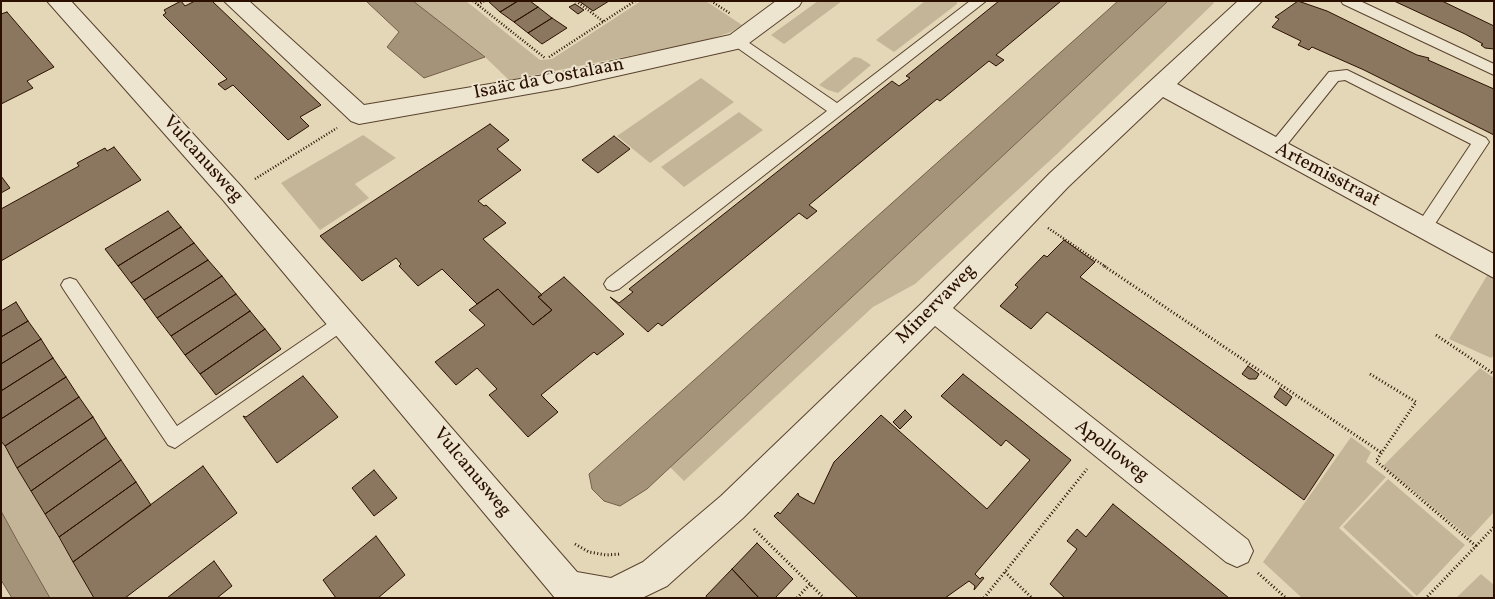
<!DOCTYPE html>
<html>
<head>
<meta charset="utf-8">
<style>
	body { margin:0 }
	#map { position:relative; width:1495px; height:599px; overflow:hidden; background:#e3d7b7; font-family:Vollkorn,serif }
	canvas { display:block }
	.frame { position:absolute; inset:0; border:2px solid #2b1000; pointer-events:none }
</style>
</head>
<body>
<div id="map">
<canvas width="1495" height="599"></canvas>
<div class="frame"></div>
</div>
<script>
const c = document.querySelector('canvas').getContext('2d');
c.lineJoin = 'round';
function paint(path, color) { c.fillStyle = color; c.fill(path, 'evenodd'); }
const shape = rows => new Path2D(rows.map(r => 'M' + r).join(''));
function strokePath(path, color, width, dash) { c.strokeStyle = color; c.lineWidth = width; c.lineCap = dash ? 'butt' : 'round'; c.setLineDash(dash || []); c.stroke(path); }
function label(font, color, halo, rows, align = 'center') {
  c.font = font + ' Vollkorn,serif'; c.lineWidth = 4; c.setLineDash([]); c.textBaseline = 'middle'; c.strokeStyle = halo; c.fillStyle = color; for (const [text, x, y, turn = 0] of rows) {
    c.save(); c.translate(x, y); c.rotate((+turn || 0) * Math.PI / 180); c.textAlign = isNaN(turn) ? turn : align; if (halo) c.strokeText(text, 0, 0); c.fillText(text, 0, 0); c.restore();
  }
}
const green = shape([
	[413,1,466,1,540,60,552,59,641,1,706,1,742,25,731,32,704,41,509,80,485,57],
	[818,1,842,1,784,44,771,35],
	[925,1,957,1,957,4,894,52,876,40],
	[1168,1,1213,1,1214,3,1056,155,915,284,873,307,684,481,670,467],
	[854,57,860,58,871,65,838,93,828,90,819,85],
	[701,78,734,102,650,163,617,136],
	[739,112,763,130,684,187,661,167],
	[363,135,396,158,355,184,369,198,320,230,281,183],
	[1488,274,1494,278,1494,355,1491,358,1449,339],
	[1480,368,1494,378,1494,512,1470,538,1383,466],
	[1351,437,1371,452,1366,462,1386,477,1339,528,1415,598,1302,598,1263,562],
	[1,441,31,491,94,598,50,598,1,511],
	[1388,479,1465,545,1417,596,1343,527],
	[1481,574,1494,585,1494,598,1456,598]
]);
const water = shape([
	[366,1,413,1,485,57,424,78,387,47,399,32,366,1],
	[1118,1,1168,1,647,489,620,506,604,501,592,489,589,474,1118,1],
	[1,511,18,542,50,598,12,598,1,580,1,511]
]);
const building = shape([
	[181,1,185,6,195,1,212,1,321,105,300,117,309,126,288,140,233,85,225,90,218,84,227,79,163,15,166,13,164,10,181,1],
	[488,1,518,1,500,12,488,1],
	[518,1,530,1,538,7,514,22,500,12,518,1],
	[579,1,609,1,593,11,579,1],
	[999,1,1061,1,996,55,1004,60,996,66,989,61,940,101,937,99,809,205,817,211,807,219,799,213,662,326,658,323,648,332,610,297,619,303,633,292,629,289,892,81,899,86,910,78,906,76,999,1],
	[1298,1,1327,11,1417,55,1429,58,1428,60,1494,89,1494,135,1364,70,1312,47,1309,50,1298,45,1301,41,1272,27,1279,19,1275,17,1298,1],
	[1394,1,1442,1,1494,26,1494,49,1485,48,1481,45,1483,44,1465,34,1394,1],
	[575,4,584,10,578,14,569,7,575,4],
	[538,7,552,18,528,33,514,22,538,7],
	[7,12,54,67,27,81,33,88,1,104,1,14,7,12],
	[552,18,567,28,542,44,528,33,552,18],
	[490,124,509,140,497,149,521,170,478,201,484,206,486,205,506,223,483,239,542,295,538,297,552,310,533,325,498,289,477,304,442,269,418,286,399,266,401,264,396,258,362,281,320,236,490,124],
	[614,136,630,149,598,173,582,160,614,136],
	[114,147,141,180,1,261,1,209,79,166,77,163,105,148,107,151,114,147],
	[1,176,10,188,1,193,1,176],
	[168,211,181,227,118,266,105,249,168,211],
	[181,227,194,243,131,283,118,266,181,227],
	[1064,240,1095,262,1080,277,1334,455,1304,500,1047,312,1031,329,1000,306,1018,287,1015,285,1044,255,1047,257,1064,240],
	[194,243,208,260,144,300,131,283,194,243],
	[208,260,222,276,157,318,144,300,208,260],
	[222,276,236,294,171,336,157,318,222,276],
	[564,277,624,334,597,355,594,352,541,395,558,412,528,437,489,395,497,389,477,368,456,385,435,362,485,325,469,310,498,289,533,325,552,310,538,297,564,277],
	[236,294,250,311,185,355,171,336,236,294],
	[16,302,28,321,1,337,1,311,16,302],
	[250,311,265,329,200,374,185,355,250,311],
	[28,321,41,339,1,364,1,337,28,321],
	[265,329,281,349,216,395,200,374,265,329],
	[41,339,53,358,1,391,1,364,41,339],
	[53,358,66,377,1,419,1,391,53,358],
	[1248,366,1259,374,1256,379,1249,379,1242,374,1248,366],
	[963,374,1071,460,975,574,980,579,982,577,984,578,974,590,975,586,969,581,945,598,858,598,774,516,778,512,780,514,798,493,799,496,814,504,834,462,881,415,987,509,1030,460,1006,440,1001,446,941,396,963,374],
	[303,376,338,417,277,463,243,416,246,417,303,376],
	[66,377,79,397,5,446,1,441,1,419,66,377],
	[1280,388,1292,397,1286,406,1274,397,1280,388],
	[79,397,93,417,17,468,5,446,79,397],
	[905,410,912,417,900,429,893,422,905,410],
	[93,417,106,438,31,491,17,468,93,417],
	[106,438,121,460,45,514,31,491,106,438],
	[121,460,136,482,59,537,45,514,121,460],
	[203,466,237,513,125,598,94,598,73,562,203,466],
	[374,470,397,498,374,516,352,488,374,470],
	[136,482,151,505,73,562,59,537,136,482],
	[1113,504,1229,598,1065,598,1050,584,1077,549,1067,541,1077,529,1086,537,1113,504],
	[376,536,405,575,378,598,336,598,323,580,376,536],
	[757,543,793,579,775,598,759,598,732,569,757,543],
	[214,561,232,586,217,598,167,598,214,561],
	[732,569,759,598,707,598,706,596,732,569]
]);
const pathFar1 = shape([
	[473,1,545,58],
	[576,1,604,22],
	[711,1,731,14],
	[478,5,484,1],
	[549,57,635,1],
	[255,179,337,128],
	[1048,228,1106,267]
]);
const path = shape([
	[1104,266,1382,453],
	[1436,335,1494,374],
	[1370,374,1416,402,1376,461,1476,546,1426,598],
	[754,529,824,598],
	[575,544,589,552,606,555,621,554],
	[1476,546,1494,527],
	[1005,572,1032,598],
	[1258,573,1286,598],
	[797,598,810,584],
	[984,598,1087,469]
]);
const lane = shape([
	[970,1,986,1,619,289,613,291,607,289,604,284,607,279,827,111,732,44,730,41,732,38,742,38,837,103,970,1],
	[1341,1,1360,1,1494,64,1494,75,1343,4,1341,1],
	[1347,70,1486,138,1489,142,1429,233,1423,235,1417,233,1415,228,1471,144,1345,80,1338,81,1281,152,1275,154,1269,152,1267,148,1329,72,1347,70],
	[70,278,76,280,177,426,337,317,343,314,349,317,352,322,349,327,175,448,168,445,64,290,61,285,64,280,70,278]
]);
const street = shape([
	[47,1,71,1,241,186,577,572,611,578,643,562,721,496,924,301,1050,173,1238,1,1262,1,1177,84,1494,254,1494,278,1163,97,1068,187,953,308,1248,540,1253,551,1248,562,1237,567,1226,562,935,326,743,518,667,586,642,598,555,598,223,200,47,1],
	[224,1,249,1,364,105,568,71,730,35,776,1,802,1,799,6,745,46,737,49,568,87,359,124,351,121,224,1]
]);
const streetNames = [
	["Isaäc da Costalaan",549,80,-11],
	["Vulcanusweg",202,160,48],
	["Artemisstraat",1327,176,28],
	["Minervaweg",937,305,-45],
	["Apolloweg",1111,452,38],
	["Vulcanusweg",471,473,50]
];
paint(green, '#c4b598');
paint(water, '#a49379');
strokePath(water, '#745f49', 1);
paint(building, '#8b775f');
strokePath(building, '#2b1000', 1);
strokePath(lane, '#59422e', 2);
strokePath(street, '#59422e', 2);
strokePath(pathFar1, '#2b1000', 2.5, [1, 2]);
strokePath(path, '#2b1000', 3, [1, 2.5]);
paint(lane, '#ede5d0');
paint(street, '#ede5d0');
label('19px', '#2b1000', '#ede5d0', streetNames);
</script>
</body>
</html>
